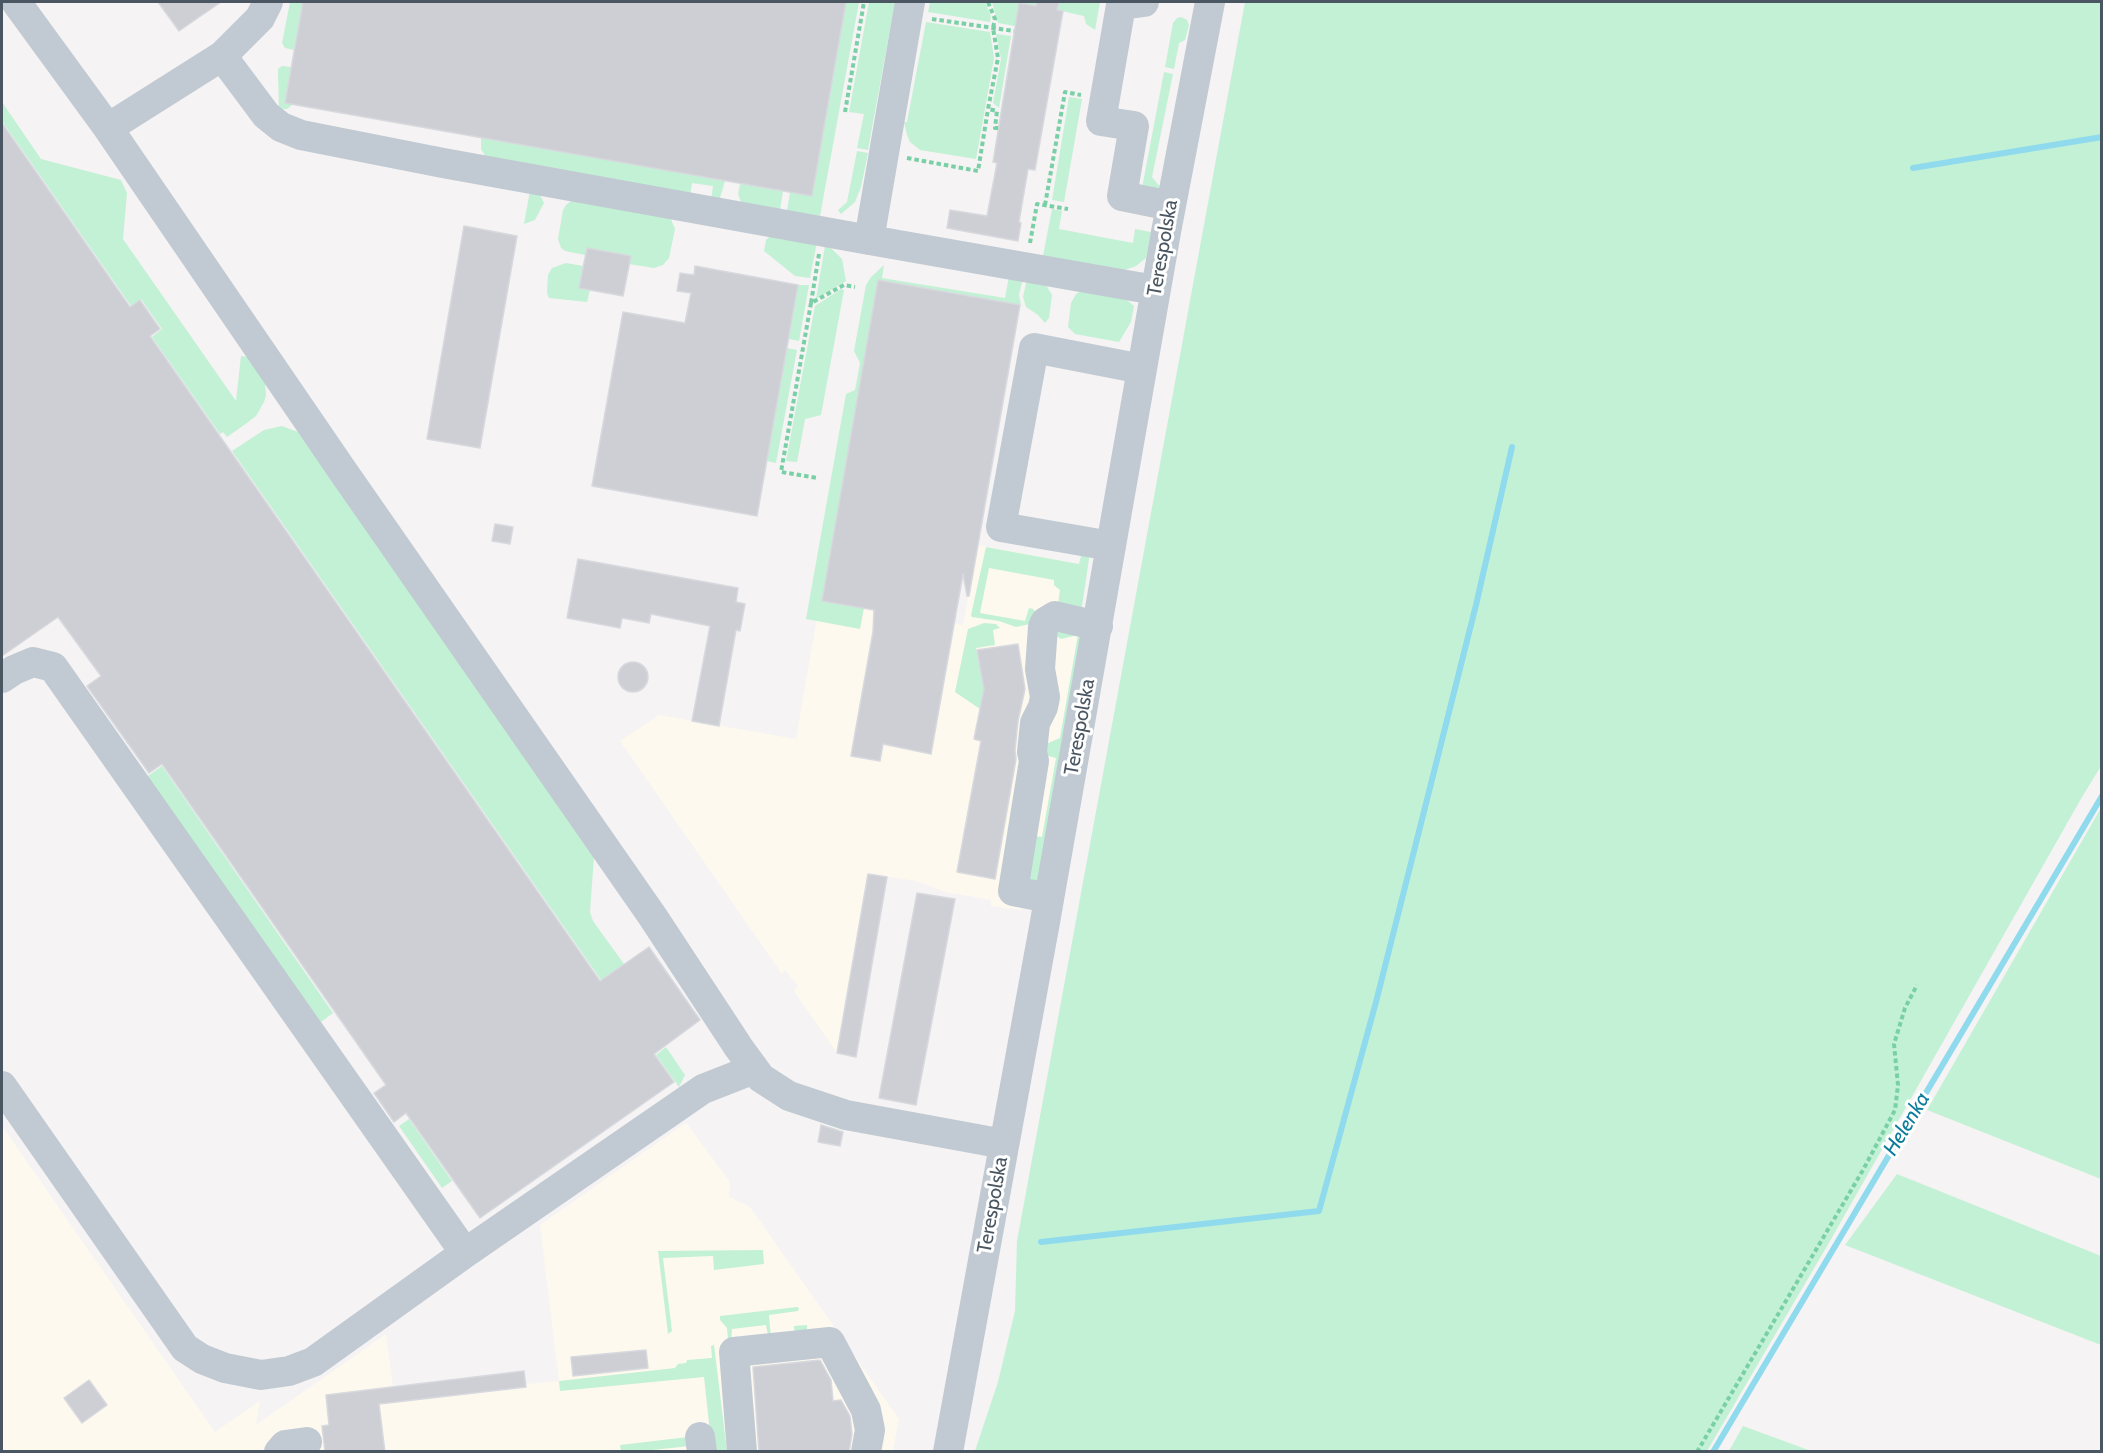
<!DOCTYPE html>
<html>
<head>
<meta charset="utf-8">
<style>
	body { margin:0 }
	#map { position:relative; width:2103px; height:1453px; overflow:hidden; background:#f5f3f3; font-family:Cabin,sans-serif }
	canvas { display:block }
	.frame { position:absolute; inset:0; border:3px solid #4a5661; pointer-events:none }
</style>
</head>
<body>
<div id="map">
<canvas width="2103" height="1453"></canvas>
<div class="frame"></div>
</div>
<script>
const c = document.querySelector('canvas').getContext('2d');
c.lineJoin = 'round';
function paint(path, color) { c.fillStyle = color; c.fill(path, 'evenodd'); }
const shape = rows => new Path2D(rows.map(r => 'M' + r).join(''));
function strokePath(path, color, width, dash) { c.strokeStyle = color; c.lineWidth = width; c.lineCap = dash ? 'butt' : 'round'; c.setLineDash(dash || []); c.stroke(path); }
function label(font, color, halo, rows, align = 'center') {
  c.font = font + ' Cabin,sans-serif'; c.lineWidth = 6; c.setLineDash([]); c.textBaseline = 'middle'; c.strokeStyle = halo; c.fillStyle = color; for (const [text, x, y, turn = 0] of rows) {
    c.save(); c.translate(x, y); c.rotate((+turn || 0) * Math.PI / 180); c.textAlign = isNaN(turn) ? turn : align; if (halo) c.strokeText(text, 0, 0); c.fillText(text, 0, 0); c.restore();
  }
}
const commercial = shape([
	[978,545,1080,564,1081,613,1078,634,1034,885,1022,902,1021,910,991,906,991,900,945,892,917,881,868,874,837,1053,794,991,798,986,785,970,782,974,620,741,659,715,796,739,820,600,963,625],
	[684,1124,687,1124,730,1182,729,1197,750,1207,899,1419,893,1451,2,1451,2,1126,215,1432,260,1401,256,1425,386,1334,393,1388,524,1371,526,1384,559,1381,540,1225]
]);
const green = shape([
	[290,2,303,2,294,50,285,48,282,43],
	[846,2,859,2,820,216,787,211,790,192,812,196],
	[869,2,895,2,868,150,857,148,864,114,849,112],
	[930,2,985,2,991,16,990,22,928,12],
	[992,2,1037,2,1036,6,1019,3,1015,26,998,23],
	[1059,2,1100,2,1095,30,1086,24,1084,16,1057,10],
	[1245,2,2101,2,2101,766,2082,797,1830,1241,1707,1451,975,1451,998,1382,1015,1311,1017,1241],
	[1181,17,1187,20,1189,25,1185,40,1179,43,1174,69,1165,67,1173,23,1177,18],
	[926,22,990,32,994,58,976,159,920,150,910,142,907,135,904,122,907,122],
	[996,34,1011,36,999,108,993,103,1001,59],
	[282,66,291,67,285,102,293,104,287,109,282,109,279,106,278,75,278,69],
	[1164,72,1173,74,1152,177,1161,188,1159,190,1142,188],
	[1069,97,1082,99,1064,202,1052,200],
	[2,102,41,159,121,180,127,193,123,239,236,401,241,356,250,357,265,382,266,395,264,402,256,416,247,423,227,437,223,432,220,434,152,337,162,329,141,299,131,306,2,121],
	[481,137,725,181,720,198,711,201,713,186,692,183,690,196,487,159,481,149],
	[857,151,868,153,861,187,855,202,841,214,838,210,847,202],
	[740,184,783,191,780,210,741,202,738,194],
	[530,191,539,193,544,203,535,220,524,224],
	[575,198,670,217,675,229,669,258,663,265,654,268,629,264,630,256,587,248,585,255,565,251,561,248,558,239,563,210,566,205],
	[1052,209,1062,211,1059,229,1133,243,1135,229,1151,232,1146,258,1136,266,1122,271,1042,261],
	[770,236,817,242,810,278,795,276,764,251,766,240],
	[825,246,831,248,842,259,846,281,816,299],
	[566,263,583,266,579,287,590,290,587,302,549,298,547,293,548,275,552,268],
	[884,265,882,278,1005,298,1009,276,1023,278,1019,295,1021,305,878,280,864,608,860,629,806,619,846,394,855,390,860,363,854,351,866,285,871,277],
	[1027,279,1046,285,1052,295,1049,318,1045,323,1038,315,1026,307,1023,297],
	[798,285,809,285,799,341,789,339],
	[841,289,844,290,821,415,805,419,797,462,786,461,815,306],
	[1081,291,1112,294,1128,301,1134,306,1131,322,1119,342,1075,334,1068,327,1071,303,1076,294],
	[787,348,797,350,776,463,767,461],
	[282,426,298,432,594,856,590,912,593,921,624,964,601,980,232,451,264,430],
	[986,547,1079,564,1082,552,1090,552,1081,613,1058,604,1060,590,1054,585,1054,580,989,568,980,613,1025,621,1029,608,1033,609,1036,612,1030,624,1016,627,999,621,972,617,971,615],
	[984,623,996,624,1000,628,993,630,995,645,976,648,984,689,980,709,955,692,968,629],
	[1056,629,1083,634,1042,878,1028,886,1034,836,1042,837,1056,758,1041,754,1041,746,1060,738,1078,635,1061,639,1057,636],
	[162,766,333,1013,321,1022,145,778],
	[2101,808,2102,1179,2101,1179,1927,1110],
	[666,1047,685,1075,679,1087,656,1055],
	[409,1119,452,1181,442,1188,399,1126],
	[1897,1174,2101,1256,2101,1345,1845,1245],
	[763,1250,764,1264,714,1270,713,1256,663,1258,672,1331,668,1334,658,1251],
	[797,1307,799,1308,798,1311,769,1315,771,1338,795,1336,794,1326,807,1325,807,1334,799,1338,769,1341,766,1325,732,1329,731,1343,728,1340,727,1328,720,1320,720,1316],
	[714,1345,727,1451,712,1451,704,1377,560,1391,559,1381,675,1368,678,1364,686,1363,687,1360,712,1358,711,1346],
	[1743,1426,1811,1451,1729,1451],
	[688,1437,690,1446,643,1451,621,1451,620,1445]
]);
const stream = shape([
	[1913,168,2102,137],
	[1041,1242,1319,1211,1376,1002,1476,605,1512,447],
	[1713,1452,2102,796]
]);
const building = shape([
	[158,2,221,2,179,31,158,2],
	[303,2,846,2,812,196,285,103,303,2],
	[1037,2,1059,2,1057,10,1063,11,1035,170,1028,169,1019,222,1021,223,1018,241,947,228,950,210,987,216,997,163,993,162,1019,3,1036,6,1037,2],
	[2,123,130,307,140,300,160,329,150,336,600,981,649,947,700,1020,654,1054,674,1082,480,1218,406,1113,394,1122,374,1093,386,1085,162,764,149,773,87,686,101,676,58,617,2,656,2,123],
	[464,226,517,236,480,448,427,439,464,226],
	[587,248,631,256,623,296,579,288,587,248],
	[695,266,798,285,757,516,592,486,623,312,685,323,691,293,677,291,680,273,694,275,695,266],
	[878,280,1020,305,969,596,967,596,963,574,931,754,883,744,880,761,851,756,873,632,874,610,822,601,878,280],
	[495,524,513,527,510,544,492,541,495,524],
	[578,559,738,588,736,602,745,604,740,631,736,630,719,726,692,721,710,626,651,614,649,623,622,618,620,628,567,618,578,559],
	[1018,644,1025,689,1018,721,1015,750,1016,759,995,879,957,872,981,741,974,739,984,689,977,650,1018,644],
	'618 677a15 15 0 1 1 30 0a15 15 0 1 1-30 0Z',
	[868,874,887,877,856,1057,837,1053,868,874],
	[917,893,955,899,916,1105,879,1098,917,893],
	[821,1125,843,1132,840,1146,818,1142,821,1125],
	[646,1350,648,1368,573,1376,571,1357,646,1350],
	[820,1360,831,1380,833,1401,841,1400,850,1416,852,1434,849,1452,759,1452,753,1367,820,1360],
	[524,1371,526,1387,379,1404,385,1452,325,1452,322,1426,329,1425,326,1395,524,1371],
	[89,1380,107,1405,82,1423,64,1398,89,1380]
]);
const path = shape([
	[988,2,995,19,993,28,998,58,988,109,997,111,995,128,999,128],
	[932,19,1014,31],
	[845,112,864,2],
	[907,158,978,171,988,109],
	[1045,205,1065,92,1081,95],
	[1030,243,1037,204,1068,209],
	[819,254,811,303,844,285,855,287],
	[811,303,781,472,818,478],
	[1697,1452,1863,1170,1895,1110,1898,1085,1894,1044,1905,1008,1917,985]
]);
const minor = shape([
	[16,2,108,128,342,470,653,917,739,1048,761,1078,789,1096,846,1115,1004,1144],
	[268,2,260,18,222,56,266,115,281,127,301,135,443,163,864,239,1155,290],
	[1144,2,1121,5,1101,121,1134,126,1122,196,1171,206],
	[108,128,222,56],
	[869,240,910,2],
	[1111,546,1001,527,1034,348,1142,369],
	[2,678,14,670,33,662,53,667,465,1253],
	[1049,898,1013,891,1034,761,1032,752,1035,723,1043,707,1045,697,1040,669,1043,627,1045,622,1055,616,1098,626],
	[2,1086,185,1348,202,1359,225,1368,261,1375,289,1371,313,1362,465,1253,703,1089,754,1069],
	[700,1437,702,1452],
	[279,1452,285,1445,307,1442],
	[742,1452,734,1352,830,1342,866,1410,870,1430,866,1452],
	[948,1452,1045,922,1166,232,1210,2]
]);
const streetNames = [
	["Terespolska",1163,248,-80],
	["Terespolska",1080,727,-80],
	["Terespolska",993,1205,-80]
];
const waterNames = [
	["Helenka",1907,1124,-59]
];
paint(commercial, '#fdf9ef');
paint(green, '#c3f1d5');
strokePath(stream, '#90daee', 6);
paint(building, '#cdcfd5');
strokePath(building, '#d7d9de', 1.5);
strokePath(path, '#7ad0a6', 4, [4.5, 3]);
strokePath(minor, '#c1cad2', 30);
label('20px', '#4a5661', '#fff', streetNames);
label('italic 21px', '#0c7c9b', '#fff', waterNames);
</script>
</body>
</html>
